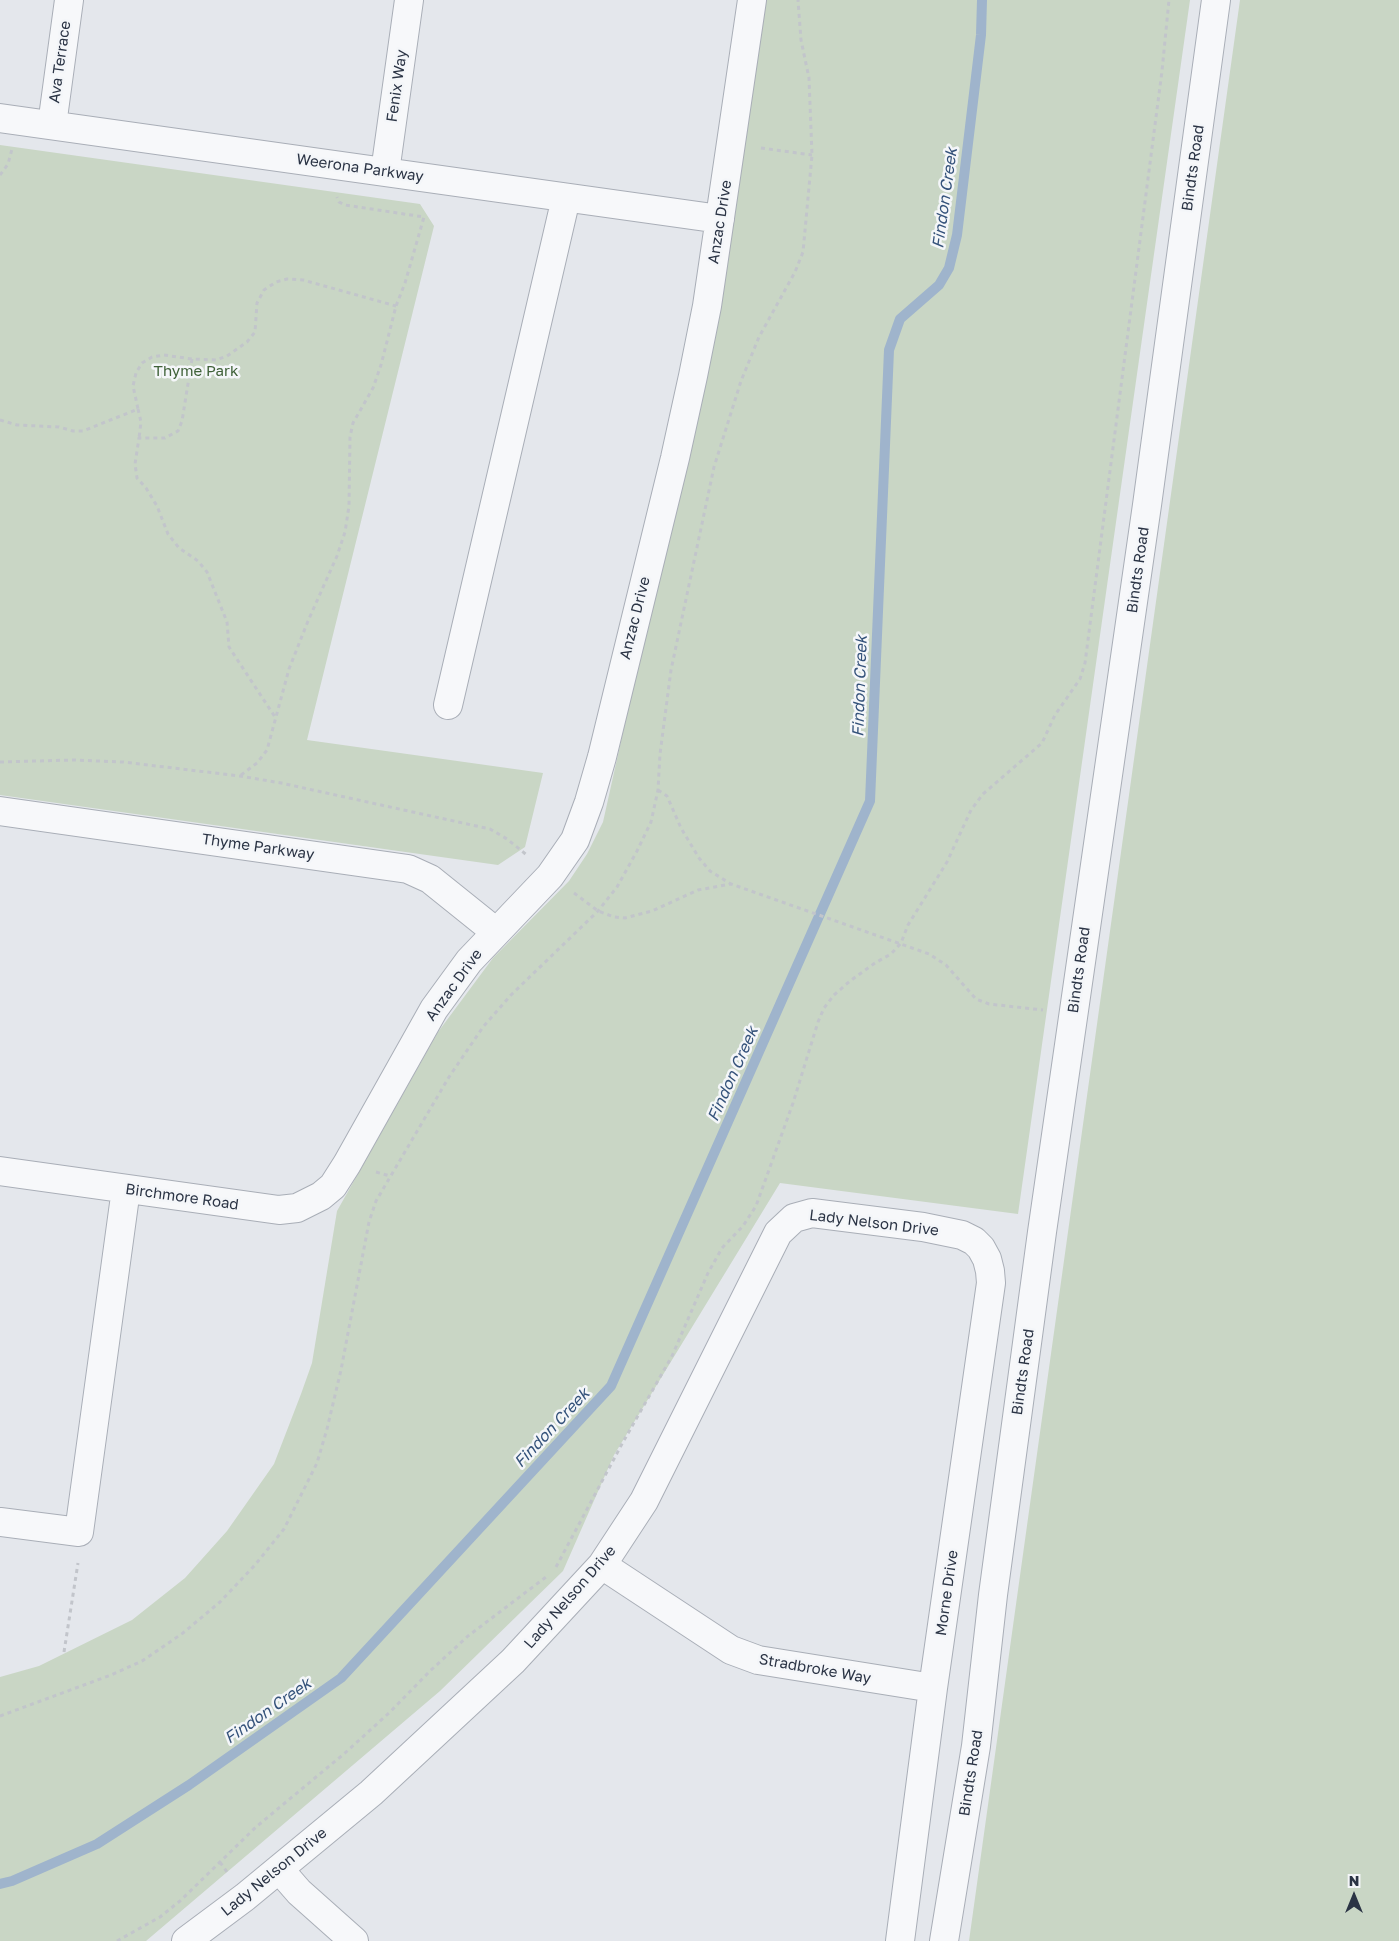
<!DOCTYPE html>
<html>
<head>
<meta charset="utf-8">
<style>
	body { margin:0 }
	#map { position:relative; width:1399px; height:1941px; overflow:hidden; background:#e4e7ec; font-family:"Golos Text",sans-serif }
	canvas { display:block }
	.north { position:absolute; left:1329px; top:1871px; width:50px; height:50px; -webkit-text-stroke:4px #f4f6f9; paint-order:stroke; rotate:0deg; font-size:14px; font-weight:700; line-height:20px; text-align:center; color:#2b3445 }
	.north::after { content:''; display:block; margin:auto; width:18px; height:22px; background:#2b3445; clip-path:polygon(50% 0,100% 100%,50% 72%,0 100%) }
</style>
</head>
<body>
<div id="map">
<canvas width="1399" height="1941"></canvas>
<div class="north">N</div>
</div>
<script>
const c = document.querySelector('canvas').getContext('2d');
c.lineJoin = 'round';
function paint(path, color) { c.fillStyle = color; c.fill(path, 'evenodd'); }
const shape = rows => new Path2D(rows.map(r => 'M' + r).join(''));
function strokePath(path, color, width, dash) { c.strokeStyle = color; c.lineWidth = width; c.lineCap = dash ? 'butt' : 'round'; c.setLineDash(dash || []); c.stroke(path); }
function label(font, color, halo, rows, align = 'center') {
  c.font = font + ' "Golos Text",sans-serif'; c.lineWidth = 5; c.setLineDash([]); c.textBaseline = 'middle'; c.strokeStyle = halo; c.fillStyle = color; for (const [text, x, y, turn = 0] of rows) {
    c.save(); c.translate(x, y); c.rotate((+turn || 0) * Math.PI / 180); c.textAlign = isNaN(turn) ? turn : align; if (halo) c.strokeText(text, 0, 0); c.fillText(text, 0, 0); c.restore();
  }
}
const green = shape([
	[764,0,1190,0,1018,1214,780,1183,614,1455,563,1571,440,1691,146,1941,0,1941,0,1677,39,1666,132,1620,185,1578,227,1531,274,1464,301,1394,312,1363,337,1211,438,1032,493,958,569,881,587,854,603,822,660,566,716,334],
	[1240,0,1399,0,1399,1941,969,1941],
	[0,145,420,204,434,226,307,740,543,773,525,847,498,865,0,795]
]);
const stream = shape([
	[0,1884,12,1881,97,1844,189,1785,341,1678,611,1386,870,801,889,350,900,319,939,285,949,268,957,235,981,35,982,0]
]);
const path = shape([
	[761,148,812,155],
	[0,175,8,164,12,149],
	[192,359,182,421,178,431,165,438,139,438,135,464,137,478,146,488,157,506,168,534,179,548,198,561,207,572,227,622,229,647,275,717],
	[138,409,141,422,139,438],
	[0,420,17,425,59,427,73,431,83,431,138,409,133,386,136,373,142,363,152,357,164,355,192,359,216,360,227,356,247,342,255,332,257,303,264,290,276,282,287,279,303,280,396,306],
	[0,762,73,760,123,762,240,776,281,783,490,829,507,839,528,856],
	[241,775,257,763,267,750,289,669,308,621,337,556,345,532,349,506,350,437,353,423,373,388,381,365,396,306,405,283,424,217,345,205,339,202,337,197],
	[658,790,667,796,681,828,699,858,710,871,731,884],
	[574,893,598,911,614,917,625,918,652,911,698,890,731,884,929,954,946,965,976,999,989,1004,1043,1010],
	[376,1172,390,1176],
	[556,1567,623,1442,672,1356,708,1273,722,1248,743,1226,756,1206,793,1103,818,1022,824,1008,834,995,850,981,875,963,891,954,901,943,908,925,947,862,971,810,983,794,1042,743,1055,715,1080,679,1085,663,1162,71,1169,0],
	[64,1652,78,1563],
	[0,1716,111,1675,142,1661,183,1633,220,1602,255,1565,284,1529,317,1463,327,1429,341,1370,369,1222,376,1201,449,1077,483,1027,511,995,598,911,617,887,637,851,651,822,658,790,660,754,671,670,714,467,741,381,759,337,795,272,803,252,812,155,809,78,801,40,798,0],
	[220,1862,227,1872],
	[117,1941,160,1917,180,1901,256,1827,345,1753,390,1712,430,1671,468,1636,546,1577]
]);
const minor = shape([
	[0,118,720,219],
	[52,125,69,0],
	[385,172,409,0],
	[448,705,566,198],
	[0,811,408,869,430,879,496,932],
	[0,1171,279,1210,297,1208,321,1196,333,1186,347,1164,434,1009,469,961,550,876,575,840,589,802,602,757,675,458,693,376,707,306,752,0],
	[0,1522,79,1532,126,1189],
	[602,1565,731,1650,758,1660,933,1688],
	[279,1869,299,1892,354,1941],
	[186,1941,245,1897,371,1793,513,1661,602,1565,644,1501,778,1233,794,1218,812,1213,923,1227,962,1235,974,1241,981,1248,987,1259,990,1271,991,1283,933,1688,900,1941],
	[944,1941,976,1746,993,1595,1042,1232,1147,505,1216,0]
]);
const streetNames = [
	["Ava Terrace",60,62,-82],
	["Fenix Way",397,86,-82],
	["Weerona Parkway",360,168,8],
	["Bindts Road",1193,168,-82],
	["Anzac Drive",720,222,-81],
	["Bindts Road",1138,570,-82],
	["Anzac Drive",635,618,-76],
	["Thyme Parkway",258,847,8],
	["Bindts Road",1079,970,-82],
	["Anzac Drive",454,985,-54],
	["Birchmore Road",182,1197,8],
	["Lady Nelson Drive",874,1223,7],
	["Bindts Road",1023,1372,-82],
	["Morne Drive",947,1593,-82],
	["Lady Nelson Drive",570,1597,-49],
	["Stradbroke Way",815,1669,10],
	["Bindts Road",971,1773,-81],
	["Lady Nelson Drive",274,1872,-39]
];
const parkNames = [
	["Thyme Park",196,371]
];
const waterNames = [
	["Findon Creek",945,198,-82],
	["Findon Creek",860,686,-88],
	["Findon Creek",733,1074,-66],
	["Findon Creek",552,1428,-47],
	["Findon Creek",268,1711,-35]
];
paint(green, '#c9d6c5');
strokePath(stream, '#9fb4cc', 10);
strokePath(minor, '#a9aeb7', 30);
strokePath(path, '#c2c5cb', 3, [4, 4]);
strokePath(minor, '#f7f8fa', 28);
label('15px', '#2b3445', '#f4f6f9', streetNames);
label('15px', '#3f6138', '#f4f6f9', parkNames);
label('italic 16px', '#34527a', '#f4f6f9', waterNames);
</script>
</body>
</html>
